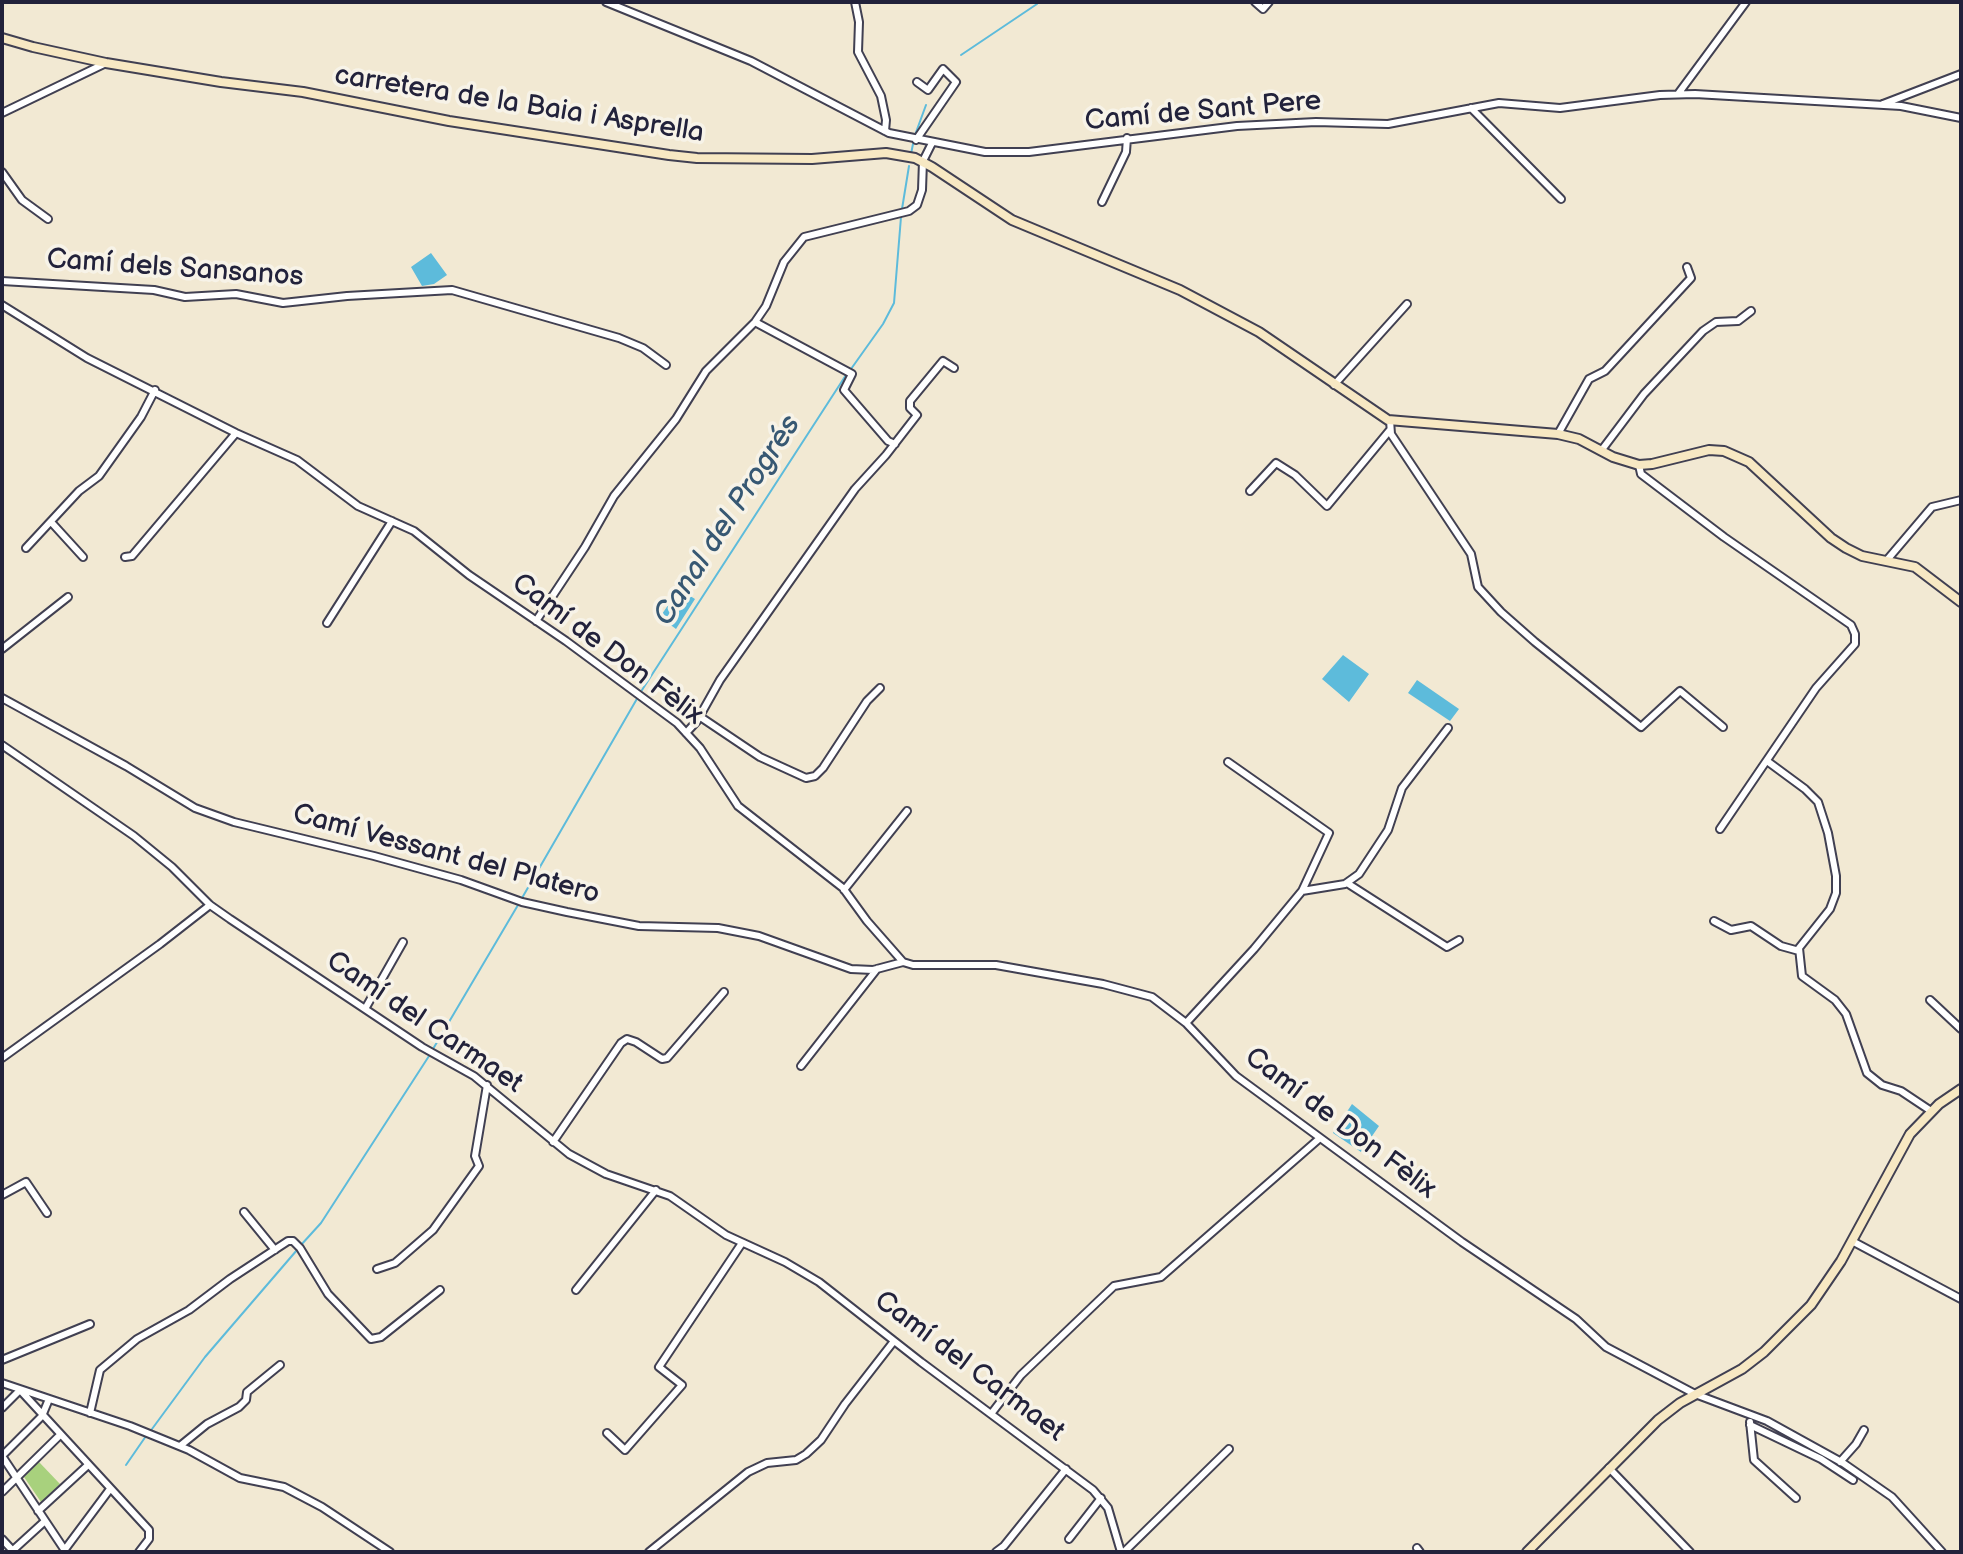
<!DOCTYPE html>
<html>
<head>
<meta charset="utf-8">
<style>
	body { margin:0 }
	#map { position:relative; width:1963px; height:1554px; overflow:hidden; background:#f2e9d3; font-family:"Balsamiq Sans",sans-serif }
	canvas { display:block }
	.frame { position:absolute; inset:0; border:4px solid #22223b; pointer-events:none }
</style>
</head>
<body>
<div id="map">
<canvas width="1963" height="1554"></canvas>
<div class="frame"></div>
</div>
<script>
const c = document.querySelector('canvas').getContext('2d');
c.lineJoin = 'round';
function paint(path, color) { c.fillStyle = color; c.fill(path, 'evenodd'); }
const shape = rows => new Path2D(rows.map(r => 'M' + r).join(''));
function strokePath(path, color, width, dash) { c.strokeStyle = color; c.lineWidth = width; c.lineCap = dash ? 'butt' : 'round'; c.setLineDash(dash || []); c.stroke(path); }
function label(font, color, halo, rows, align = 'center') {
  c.font = font + ' "Balsamiq Sans",sans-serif'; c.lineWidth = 7; c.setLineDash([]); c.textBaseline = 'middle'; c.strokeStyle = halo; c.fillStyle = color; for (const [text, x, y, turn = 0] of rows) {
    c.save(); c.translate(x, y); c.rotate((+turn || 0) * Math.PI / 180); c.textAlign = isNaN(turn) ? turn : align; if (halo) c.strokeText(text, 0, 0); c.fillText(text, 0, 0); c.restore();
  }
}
const green = shape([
	[39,1462,60,1484,41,1502,24,1477]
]);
const water = shape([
	[431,253,447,275,434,284,422,286,411,267],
	[679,589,695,599,676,629,660,617],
	[1343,655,1369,674,1349,702,1322,679],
	[1417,680,1459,709,1450,721,1408,693],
	[1352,1104,1379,1126,1361,1152,1333,1133]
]);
const stream = shape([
	[1039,2,1040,2],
	[961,55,1037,4],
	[915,135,926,105],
	[911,154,913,144],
	[902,209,909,166],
	[851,369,883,324,894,303,901,217],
	[642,690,846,375],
	[522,898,638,697],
	[433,1049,518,905],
	[301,1245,321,1223,429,1056],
	[152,1429,205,1357,297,1250],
	[126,1465,146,1436]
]);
const minor = shape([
	[606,2,751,61,889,133,985,152,1029,152,1237,126,1316,122,1388,124,1499,103,1560,108,1660,95,1695,94,1901,106,1961,118],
	[855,2,859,22,858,52,881,96,886,120,885,131],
	[1255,2,1263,9,1269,2],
	[1678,94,1746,2],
	[1883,104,1961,74],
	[1471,108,1561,199],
	[2,113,106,63],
	[916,140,956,82,943,69,928,90,917,82],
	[2,172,22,200,48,219],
	[1102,202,1126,152,1127,138],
	[2,281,154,290,185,297,236,294,283,303,347,296,452,290,619,338,643,348,666,365],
	[2,305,87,358,236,433,297,460,358,506,414,531,469,575,566,641,677,723,700,748,738,806,843,888,867,921,903,962,913,965,996,965,1103,984,1152,997,1186,1023,1236,1076,1462,1242,1576,1319,1606,1347,1695,1394,1767,1421,1843,1463,1892,1497,1942,1552],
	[755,322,852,374,844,390,888,441,895,444],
	[1334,385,1407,304],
	[1390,420,1391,434,1471,554,1478,587,1501,612,1535,642,1641,727,1680,691,1723,727],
	[1558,434,1589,379,1605,371,1691,278,1687,267],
	[1601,451,1644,394,1703,331,1716,322,1738,321,1751,311],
	[1639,465,1641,474,1724,537,1851,625,1855,634,1855,644,1816,688,1720,829],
	[1250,491,1276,463,1295,475,1327,506,1390,430],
	[52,523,83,557],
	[26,548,79,491,99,476,141,417,155,390],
	[125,557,132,556,236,433],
	[1887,560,1932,507,1961,500],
	[536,621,585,547,614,496,676,419,706,371,755,322,766,306,784,262,804,237,909,211,917,205,922,190,923,161,932,143],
	[327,623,392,521],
	[2,649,68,597],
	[2,698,126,766,195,808,234,822,374,856,461,880,522,902,567,912,639,926,718,928,759,936,851,969,873,970,903,962],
	[699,716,760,757,806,778,815,776,823,768,867,701,880,688],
	[686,733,697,721,720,680,855,489,886,455,917,415,910,408,910,401,943,361,954,368],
	[2,745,134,836,172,867,210,905,230,919,422,1047,474,1076,569,1154,606,1174,670,1196,726,1235,785,1262,819,1282,921,1362,1093,1490,1108,1508,1121,1552],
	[1767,761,1805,789,1818,802,1828,833,1836,876,1836,893,1830,909,1799,948,1802,976,1835,1000,1846,1014,1867,1073,1882,1085,1901,1091,1931,1111],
	[1228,762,1329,833,1302,891],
	[1347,883,1447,947,1459,940],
	[844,890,907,811],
	[1714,921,1731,930,1751,926,1781,946,1799,951],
	[1930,1000,1961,1029],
	[365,1009,403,942],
	[1186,1023,1254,949,1302,891,1345,884,1359,874,1388,830,1402,788,1448,728],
	[2,1058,160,944,210,905],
	[801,1066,877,969],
	[553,1142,621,1043,627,1039,636,1042,662,1059,667,1058,724,992],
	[2,1195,26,1182,47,1213],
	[244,1212,275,1250],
	[1852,1241,1961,1299],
	[377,1269,395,1263,433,1230,479,1166,475,1156,487,1085],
	[576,1290,656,1190],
	[2,1360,90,1324],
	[2,1383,130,1426,189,1450,240,1478,284,1487,322,1507,390,1552],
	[2,1408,20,1390,149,1530,149,1539,139,1552],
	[90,1413,100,1370,137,1339,189,1310,230,1279,288,1241,293,1241,300,1248,328,1294,371,1339,381,1337,440,1290],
	[991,1414,1021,1375,1114,1286,1161,1277,1320,1138],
	[1750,1422,1754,1460,1796,1498],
	[1750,1425,1821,1459,1853,1480],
	[607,1433,625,1450,682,1385,659,1367,742,1243],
	[180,1446,207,1424,239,1407,246,1400,247,1392,280,1365],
	[2,1456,66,1552],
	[2,1456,42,1416,49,1399],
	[1840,1462,1856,1444,1864,1430],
	[1609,1468,1690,1552],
	[2,1492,60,1435],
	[38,1511,88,1465],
	[2,1539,13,1551],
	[1069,1539,1101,1498],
	[1417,1548,1420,1552],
	[11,1552,45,1521],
	[63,1552,110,1489],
	[649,1552,748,1472,767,1463,796,1460,806,1454,821,1440,845,1404,894,1341],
	[996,1552,1004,1546,1066,1469],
	[1124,1552,1229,1449]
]);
const secondary = shape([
	[2,38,33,47,106,63,221,82,303,92,449,121,669,155,697,158,812,159,886,153,915,158,932,167,1012,220,1180,290,1259,332,1388,420,1558,434,1579,439,1613,457,1639,465,1652,464,1709,450,1724,451,1749,462,1831,538,1846,548,1862,556,1915,567,1961,602],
	[1527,1552,1658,1420,1680,1403,1742,1369,1764,1352,1811,1305,1841,1261,1910,1134,1939,1104,1961,1089]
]);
const streetNames = [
	["carretera de la Baia i Asprella",519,105,9],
	["Camí de Sant Pere",1203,112,-5],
	["Camí dels Sansanos",175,269,4],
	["Camí de Don Fèlix",607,650,37],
	["Camí Vessant del Platero",446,855,15],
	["Camí del Carmaet",424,1023,34],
	["Camí de Don Fèlix",1340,1124,37],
	["Camí del Carmaet",969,1367,37]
];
const waterNames = [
	["Canal del Progrés",728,521,-57]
];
paint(green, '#a8d17d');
paint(water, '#5dbbdb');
strokePath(stream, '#5dbbdb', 2);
strokePath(minor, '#414052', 10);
strokePath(secondary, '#414052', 12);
strokePath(minor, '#fff', 6);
strokePath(secondary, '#f7e8c3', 8);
label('28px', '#22223b', '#f7f3e8', streetNames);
label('italic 30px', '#375873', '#f7f3e8', waterNames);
</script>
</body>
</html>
